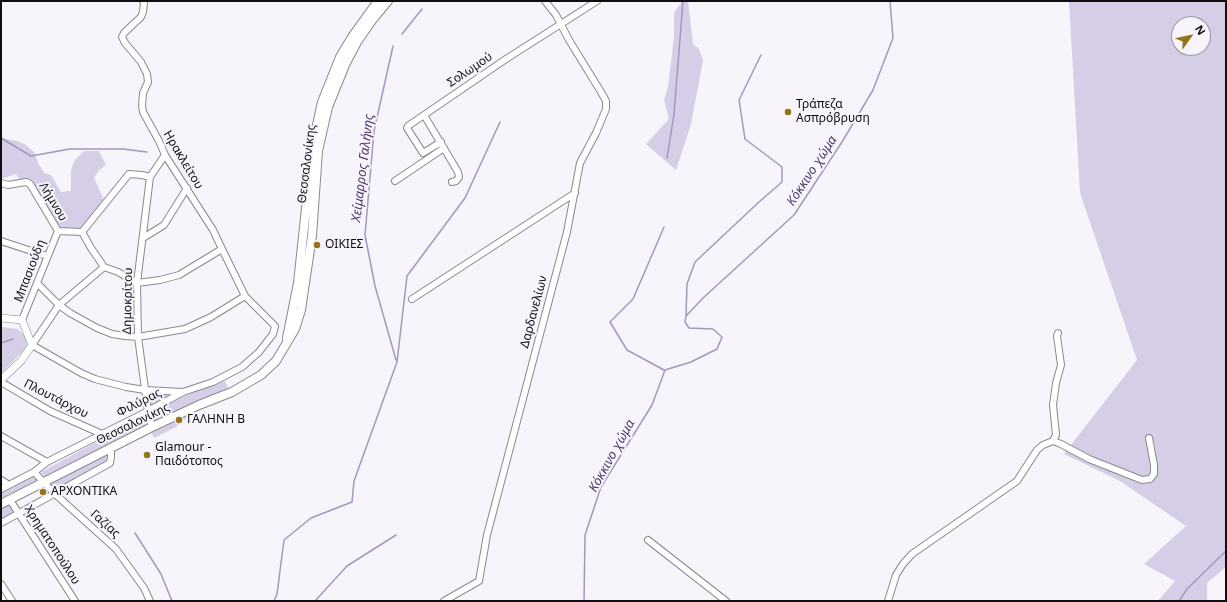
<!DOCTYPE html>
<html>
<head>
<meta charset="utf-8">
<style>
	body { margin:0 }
	#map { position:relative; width:1227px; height:602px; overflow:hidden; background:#f7f4fc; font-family:"Noto Sans",sans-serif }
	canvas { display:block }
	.frame { position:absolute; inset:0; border:2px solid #0e0e10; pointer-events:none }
	.north { position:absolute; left:1171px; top:16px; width:40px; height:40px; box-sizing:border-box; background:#f7f4fc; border:1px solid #9a989e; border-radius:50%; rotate:57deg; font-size:11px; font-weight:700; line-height:16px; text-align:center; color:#0e0e10 }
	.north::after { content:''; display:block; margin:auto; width:14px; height:18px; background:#90751a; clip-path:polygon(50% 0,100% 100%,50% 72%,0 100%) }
</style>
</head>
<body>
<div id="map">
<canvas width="1227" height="602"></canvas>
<div class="frame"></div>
<div class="north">N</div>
</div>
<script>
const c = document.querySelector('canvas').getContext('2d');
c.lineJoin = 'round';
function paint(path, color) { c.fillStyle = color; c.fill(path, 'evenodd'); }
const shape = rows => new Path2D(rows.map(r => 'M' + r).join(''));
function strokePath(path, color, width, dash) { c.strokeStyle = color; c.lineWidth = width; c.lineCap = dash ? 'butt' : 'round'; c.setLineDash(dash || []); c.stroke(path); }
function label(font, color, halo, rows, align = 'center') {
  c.font = font + ' "Noto Sans",sans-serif'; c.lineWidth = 4; c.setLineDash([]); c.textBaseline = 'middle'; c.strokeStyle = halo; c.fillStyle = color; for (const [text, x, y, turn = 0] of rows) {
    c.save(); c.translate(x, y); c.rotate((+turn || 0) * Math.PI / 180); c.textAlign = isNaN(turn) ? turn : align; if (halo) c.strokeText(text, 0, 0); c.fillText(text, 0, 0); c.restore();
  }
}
const green = shape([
	[682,1,688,1,693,44,699,49,703,60,691,124,676,170,646,144,669,119,664,100,668,87,674,37,674,13],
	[1069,1,1226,1,1226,567,1207,583,1207,601,1158,601,1175,581,1144,564,1186,526,1120,481,1064,454,1137,360,1080,193],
	[1179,24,1203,24,1203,48,1179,48],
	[1,138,17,141,26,145,34,152,38,163,44,173,51,175,61,192,71,191,71,170,75,160,84,151,99,151,106,165,99,170,94,178,105,202,87,228,57,230,37,190,20,180,16,174,1,179],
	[1,327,18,329,25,336,27,344,25,349,1,374],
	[225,381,229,389,154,421,152,413,182,397],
	[149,394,175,394,151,407],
	[192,413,176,427,154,438,151,432,152,431,189,414],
	[141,418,147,420,145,426,46,478,41,472],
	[107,454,109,454,107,463,56,490,50,484],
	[31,476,34,476,37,478,35,484,1,500,1,492],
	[7,505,12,505,14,510,12,513,1,520,1,508]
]);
const stream = shape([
	[402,34,422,9],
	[393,46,374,131,365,235,375,286,396,360],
	[1,138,31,156,70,149,123,149,147,152],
	[667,158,674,114,683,1],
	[664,227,633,299,610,322,627,350,664,370],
	[686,316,687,284,695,262,759,202,782,182,782,167,745,139,739,100,761,55],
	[1,343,13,339],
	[135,533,161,574,172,601],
	[274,601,277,594,284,540,311,518,352,502,354,481,397,362,407,276,465,198,500,122],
	[315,601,347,566,396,535],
	[584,601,585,535,601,487,652,405,665,370,691,362,717,349,722,337,713,329,689,328,685,322,686,316,703,298,794,215,842,142,873,90,893,38,890,1],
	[1179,601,1187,589,1226,551]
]);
const minor = shape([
	[424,115,408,126,407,128,423,153,441,142],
	[395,181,444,148],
	[452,182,456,181,459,177,458,172,424,115,506,59,597,1],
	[1,183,8,185,26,182,30,184,58,231],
	[58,231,82,232],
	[82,232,91,248,104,267,118,272,137,283,160,280,179,275,222,249],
	[82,232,129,174,142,175,150,177],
	[143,238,164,225,187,188],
	[1,241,47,256],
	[104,267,59,305,32,345,81,373,95,379,126,387,145,390,183,392],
	[38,284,59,305,70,313,97,328,112,334,125,336,138,337,185,329,211,317,245,296],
	[412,299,575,193],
	[22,320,58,231],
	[1,382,50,411,102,434],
	[152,427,148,411,138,337,137,283,150,177,165,155],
	[1,436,47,462],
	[1053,441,1056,435,1053,405,1056,383,1061,365,1057,336,1058,333],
	[34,472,55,494,116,549,144,588,150,601],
	[1,480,9,485],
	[1,489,34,472,47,462,148,411,183,392,213,382,242,367,259,352,273,334,275,326,245,296,222,249,213,230,165,155,159,141,143,112,142,106,143,93,148,82,147,74,141,62,125,43,122,37,124,33,141,17,143,12,144,3,143,1],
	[10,500,75,601],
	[1,523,110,463,111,457,111,448],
	[648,540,726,601],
	[1,584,12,601],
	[444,601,479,581,487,535,567,232,580,163,596,133,606,109,606,101,601,92,569,40,556,15,545,1],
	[888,601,896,575,903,564,912,554,1017,481,1037,450,1043,445,1053,441,1061,444,1089,459,1142,480,1150,479,1154,474,1154,465,1149,438]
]);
const tertiary = shape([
	[1,318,22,320,32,345,21,361,1,380]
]);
const secondary = shape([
	[287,338,298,283,313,143,322,102,340,57,352,37,378,1],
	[1,504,152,427,199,405,232,392,261,375,276,361,295,329,301,310,312,236,318,151,328,107,345,65,357,42,373,19,388,1]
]);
const markers = [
	[788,112,4,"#90751a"],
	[317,245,4,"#90751a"],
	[179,420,4,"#90751a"],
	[147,455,4,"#90751a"],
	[43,492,4,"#90751a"]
];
const streetNames = [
	["Σολωμού",470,70,-34],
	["Ηρακλείτου",183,160,59],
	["Θεσσαλονίκης",307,164,-83],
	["Λήμνου",53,202,59],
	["Μπασιούδη",30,271,-69],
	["Δημοκρίτου",128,301,-89],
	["Δαρδανελίων",534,312,-75],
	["Πλουτάρχου",56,399,27],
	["Φιλύρας",139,403,-27],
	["Θεσσαλονίκης",133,424,-26],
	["Γαζίας",105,524,42],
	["Χρηματοπούλου",52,545,57]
];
const poiNames = [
	["Τράπεζα",796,105],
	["Ασπρόβρυση",796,119],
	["ΟΙΚΙΕΣ",325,245],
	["ΓΑΛΗΝΗ Β",187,420],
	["Glamour -",155,448],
	["Παιδότοπος",155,462],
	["ΑΡΧΟΝΤΙΚΑ",51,492]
];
const waterNames = [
	["Χείμαρρος Γαλήνης",363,168,-83],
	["Κόκκινο χώμα",812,171,-57],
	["Κόκκινο χώμα",612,456,-61]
];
paint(green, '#d6cee7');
strokePath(stream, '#a497bc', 1.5);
strokePath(minor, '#8a888f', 8);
strokePath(tertiary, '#8a888f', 8);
strokePath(secondary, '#8a888f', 10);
strokePath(minor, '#fff', 6);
strokePath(tertiary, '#fff', 7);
strokePath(secondary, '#fff', 8);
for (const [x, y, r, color] of markers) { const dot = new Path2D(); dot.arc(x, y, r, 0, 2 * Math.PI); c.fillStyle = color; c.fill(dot); strokePath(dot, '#f7f4fc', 1.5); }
label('12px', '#0e0e10', '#f7f4fc', streetNames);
label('12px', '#0e0e10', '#f7f4fc', poiNames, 'left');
label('italic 13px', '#4d386b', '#f7f4fc', waterNames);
</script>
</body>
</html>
